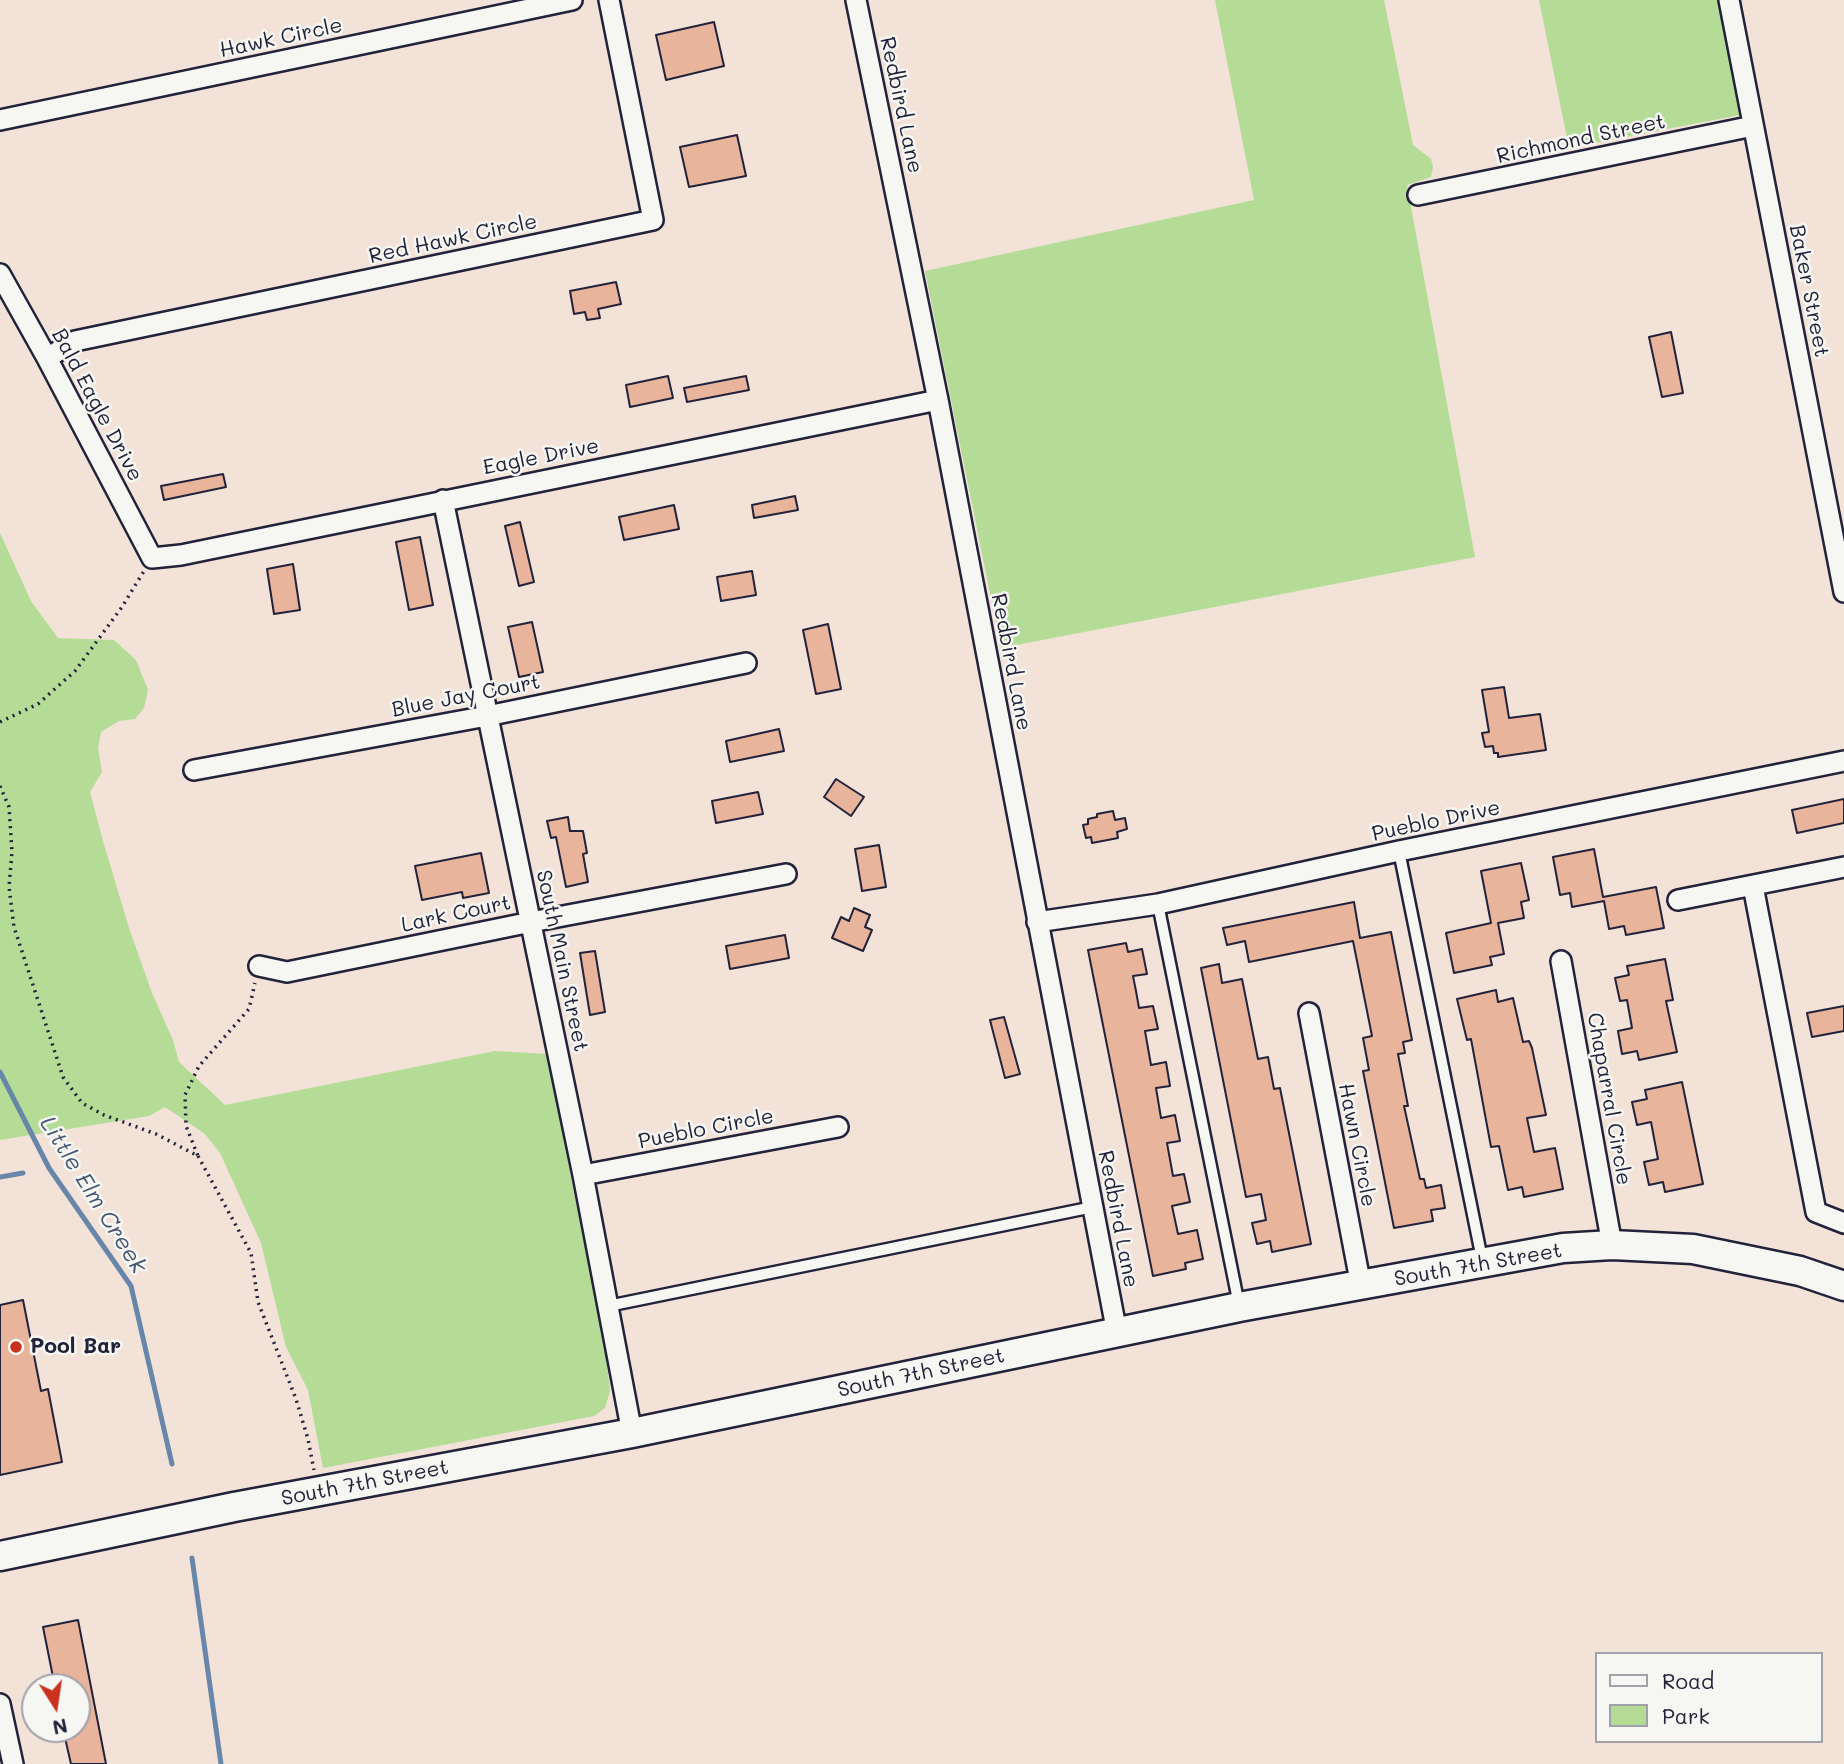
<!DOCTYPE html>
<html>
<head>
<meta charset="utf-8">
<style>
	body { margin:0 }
	#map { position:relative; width:1844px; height:1764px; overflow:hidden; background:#f2e2d8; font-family:Mali,sans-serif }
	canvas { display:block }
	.legend { position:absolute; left:1595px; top:1652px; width:228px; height:91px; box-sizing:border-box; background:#f6f6f2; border:2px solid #a1a1a9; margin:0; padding:9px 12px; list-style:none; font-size:21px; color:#22223b }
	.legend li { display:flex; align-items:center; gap:14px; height:35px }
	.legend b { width:35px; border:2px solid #a1a1a9 }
	.north { position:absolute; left:21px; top:1673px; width:70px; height:70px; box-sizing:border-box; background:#f6f6f2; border:2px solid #a1a1a9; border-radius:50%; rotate:168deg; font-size:19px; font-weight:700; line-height:28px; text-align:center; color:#22223b }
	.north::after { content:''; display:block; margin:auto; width:24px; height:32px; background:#c8321e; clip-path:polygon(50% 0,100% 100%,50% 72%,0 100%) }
</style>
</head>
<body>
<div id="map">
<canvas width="1844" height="1764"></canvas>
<ul class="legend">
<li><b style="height:9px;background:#f6f6f2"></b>Road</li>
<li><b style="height:19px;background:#b4dc97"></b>Park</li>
</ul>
<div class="north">N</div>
</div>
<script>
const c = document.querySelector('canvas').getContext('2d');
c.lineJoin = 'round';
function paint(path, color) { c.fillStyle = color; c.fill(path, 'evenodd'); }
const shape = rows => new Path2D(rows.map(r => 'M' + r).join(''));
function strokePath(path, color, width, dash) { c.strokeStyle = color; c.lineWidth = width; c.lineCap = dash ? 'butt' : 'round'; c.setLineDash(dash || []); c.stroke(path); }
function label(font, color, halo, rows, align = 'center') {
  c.font = font + ' Mali,sans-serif'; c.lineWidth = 5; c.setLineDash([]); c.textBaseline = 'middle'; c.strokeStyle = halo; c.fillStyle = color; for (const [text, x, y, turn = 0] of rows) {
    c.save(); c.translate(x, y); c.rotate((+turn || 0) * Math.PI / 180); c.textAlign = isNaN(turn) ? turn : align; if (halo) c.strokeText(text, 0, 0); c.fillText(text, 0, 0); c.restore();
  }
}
const green = shape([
	[1215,0,1384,0,1413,145,1431,159,1433,167,1431,177,1407,185,1475,557,1001,648,925,271,1254,200],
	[1539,0,1718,0,1740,115,1569,148],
	[0,533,31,601,58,638,114,640,136,660,148,690,144,708,135,719,119,721,101,732,98,748,102,772,90,792,103,841,129,928,152,993,173,1040,179,1062,225,1105,495,1051,547,1054,575,1198,592,1270,605,1346,610,1391,605,1408,594,1416,323,1468,308,1390,286,1347,261,1243,220,1153,205,1134,165,1107,149,1116,0,1140]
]);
const stream = shape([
	[0,1072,49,1168,131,1286,172,1464],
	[0,1177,23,1173],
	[192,1558,221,1764]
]);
const building = shape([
	[714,22,724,66,666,80,656,35,714,22],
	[737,135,746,176,689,187,680,147,737,135],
	[616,282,621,304,598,309,600,318,587,320,585,312,574,314,570,291,616,282],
	[1671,332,1683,393,1662,397,1649,337,1671,332],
	[668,376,673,398,630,407,626,385,668,376],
	[746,376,749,390,687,402,684,388,746,376],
	[223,474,226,487,164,500,161,486,223,474],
	[795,496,798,510,754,518,752,505,795,496],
	[674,505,679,529,624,540,619,517,674,505],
	[520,522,534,582,519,586,505,526,520,522],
	[420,537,433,605,409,610,396,542,420,537],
	[293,564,300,610,274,614,267,569,293,564],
	[752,571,756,595,721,601,717,577,752,571],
	[532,622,543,672,519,677,508,627,532,622],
	[828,624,841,689,816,694,803,630,828,624],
	[1504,687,1509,718,1540,714,1546,750,1498,757,1498,753,1494,753,1493,746,1485,747,1482,733,1489,732,1482,690,1504,687],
	[779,729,784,751,730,762,726,741,779,729],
	[836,779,864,797,851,816,824,797,836,779],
	[758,792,763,814,716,823,712,801,758,792],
	[1844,799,1844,823,1797,833,1792,810,1844,799],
	[1113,811,1115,820,1125,818,1127,829,1117,832,1118,838,1092,843,1091,837,1086,838,1083,825,1088,824,1088,819,1097,817,1097,814,1113,811],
	[568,817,570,831,583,831,587,853,583,854,588,882,566,887,556,837,551,838,547,821,568,817],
	[879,845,886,887,862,891,855,849,879,845],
	[1594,849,1603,897,1656,887,1664,928,1626,935,1624,926,1609,929,1604,901,1572,907,1570,893,1560,895,1553,857,1594,849],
	[481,853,489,893,463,898,462,892,422,900,415,866,481,853],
	[1521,863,1529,900,1521,902,1524,918,1498,923,1504,954,1490,957,1492,965,1454,973,1446,933,1491,923,1481,871,1521,863],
	[1354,902,1360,938,1391,932,1412,1040,1403,1042,1405,1053,1398,1054,1408,1106,1404,1106,1420,1179,1424,1179,1426,1188,1441,1185,1445,1208,1431,1210,1433,1221,1394,1228,1363,1071,1369,1070,1363,1038,1372,1036,1353,941,1249,962,1245,941,1227,945,1223,928,1354,902],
	[854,908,870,915,865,927,872,930,863,951,832,938,841,917,849,921,854,908],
	[785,935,789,958,730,969,726,946,785,935],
	[1126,943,1128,952,1142,949,1147,974,1133,976,1136,991,1139,1008,1153,1006,1158,1029,1145,1031,1151,1065,1166,1062,1170,1086,1156,1088,1161,1118,1175,1115,1180,1141,1167,1143,1173,1176,1184,1174,1190,1202,1172,1206,1178,1234,1197,1230,1203,1259,1185,1263,1186,1269,1153,1276,1088,950,1126,943],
	[595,951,605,1012,590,1015,580,953,595,951],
	[1665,959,1673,1000,1666,1001,1677,1052,1639,1060,1637,1051,1622,1054,1618,1031,1632,1028,1627,1000,1620,1001,1615,978,1629,975,1627,966,1665,959],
	[1219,964,1222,983,1242,979,1258,1059,1268,1057,1274,1089,1280,1088,1311,1244,1272,1252,1270,1241,1257,1244,1252,1223,1266,1220,1261,1194,1246,1197,1201,968,1219,964],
	[1496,990,1498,1002,1513,998,1523,1042,1529,1041,1532,1048,1546,1115,1527,1118,1534,1152,1555,1148,1563,1189,1524,1197,1522,1187,1508,1190,1499,1146,1491,1147,1471,1039,1467,1040,1457,999,1496,990],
	[1844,1006,1844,1031,1812,1037,1807,1013,1844,1006],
	[1004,1017,1020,1074,1005,1078,990,1020,1004,1017],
	[1682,1082,1703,1184,1665,1192,1663,1182,1649,1185,1644,1162,1658,1159,1654,1138,1651,1122,1637,1125,1632,1102,1647,1099,1645,1090,1682,1082],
	[23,1300,41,1391,48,1389,62,1462,0,1475,0,1305,23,1300],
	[78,1620,91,1687,106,1764,71,1764,63,1729,77,1729,77,1687,55,1687,43,1627,78,1620]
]);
const path = shape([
	[0,722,38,704,75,671,122,607,144,571],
	[0,786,9,807,12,852,9,887,14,927,63,1077,82,1103,104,1115,156,1134,198,1156,186,1126,185,1095,199,1066,249,1009,255,983],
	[198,1156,251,1253,258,1302,296,1399,308,1439,314,1470]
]);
const service = shape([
	[1399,851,1482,1259],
	[1158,904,1239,1305],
	[608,1306,1093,1207]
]);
const minor = shape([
	[856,0,938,400,1117,1333],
	[1729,0,1844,592],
	[0,120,572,0],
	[1418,195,1753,126],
	[0,274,47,358,152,558,181,555,938,400],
	[47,358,75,341,653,220,609,0],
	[443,500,583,1175,632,1433],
	[194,770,487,716,746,663],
	[1753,886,1816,1212,1844,1223],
	[1678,900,1844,867],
	[1037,922,1158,904,1399,851,1844,761],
	[1561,961,1612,1245],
	[259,966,287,972,531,922,786,874],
	[1309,1013,1361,1286],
	[583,1175,838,1127],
	[0,1704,13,1764]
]);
const secondary = shape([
	[0,1556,234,1507,632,1433,1239,1307,1563,1248,1612,1245,1693,1249,1800,1271,1844,1286]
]);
const markers = [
	[16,1347,7,"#c8321e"]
];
const streetNames = [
	["Hawk Circle",281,38,-12],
	["Redbird Lane",901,105,78],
	["Richmond Street",1581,139,-12],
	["Red Hawk Circle",453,239,-12],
	["Baker Street",1809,291,79],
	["Bald Eagle Drive",97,405,62],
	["Eagle Drive",541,457,-11],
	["Redbird Lane",1011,662,79],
	["Blue Jay Court",466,696,-11],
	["Pueblo Drive",1436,821,-12],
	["Lark Court",456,914,-12],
	["South Main Street",562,961,78],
	["Chaparral Circle",1609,1099,80],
	["Pueblo Circle",706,1129,-11],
	["Hawn Circle",1357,1145,79],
	["Redbird Lane",1118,1219,79],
	["South 7th Street",1478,1265,-10],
	["South 7th Street",921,1373,-12],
	["South 7th Street",365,1483,-11]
];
const poiNames = [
	["Pool Bar",30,1347]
];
const waterNames = [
	["Little Elm Creek",93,1195,58]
];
paint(green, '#b4dc97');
strokePath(stream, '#6886a9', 5);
paint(building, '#e9b49c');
strokePath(building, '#22223b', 2);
strokePath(service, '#22223b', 15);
strokePath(minor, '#22223b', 24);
strokePath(secondary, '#22223b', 33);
strokePath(path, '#22223b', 3.5, [2, 5]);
strokePath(service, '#f6f6f2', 10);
strokePath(minor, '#f6f6f2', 19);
strokePath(secondary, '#f6f6f2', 28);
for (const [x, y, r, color] of markers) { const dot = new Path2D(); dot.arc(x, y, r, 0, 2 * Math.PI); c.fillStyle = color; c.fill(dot); strokePath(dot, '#f6f6f2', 2.5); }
label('21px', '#22223b', '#f6f6f2', streetNames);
label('bold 21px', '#22223b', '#f6f6f2', poiNames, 'left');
label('italic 23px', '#455472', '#f6f6f2', waterNames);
</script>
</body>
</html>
